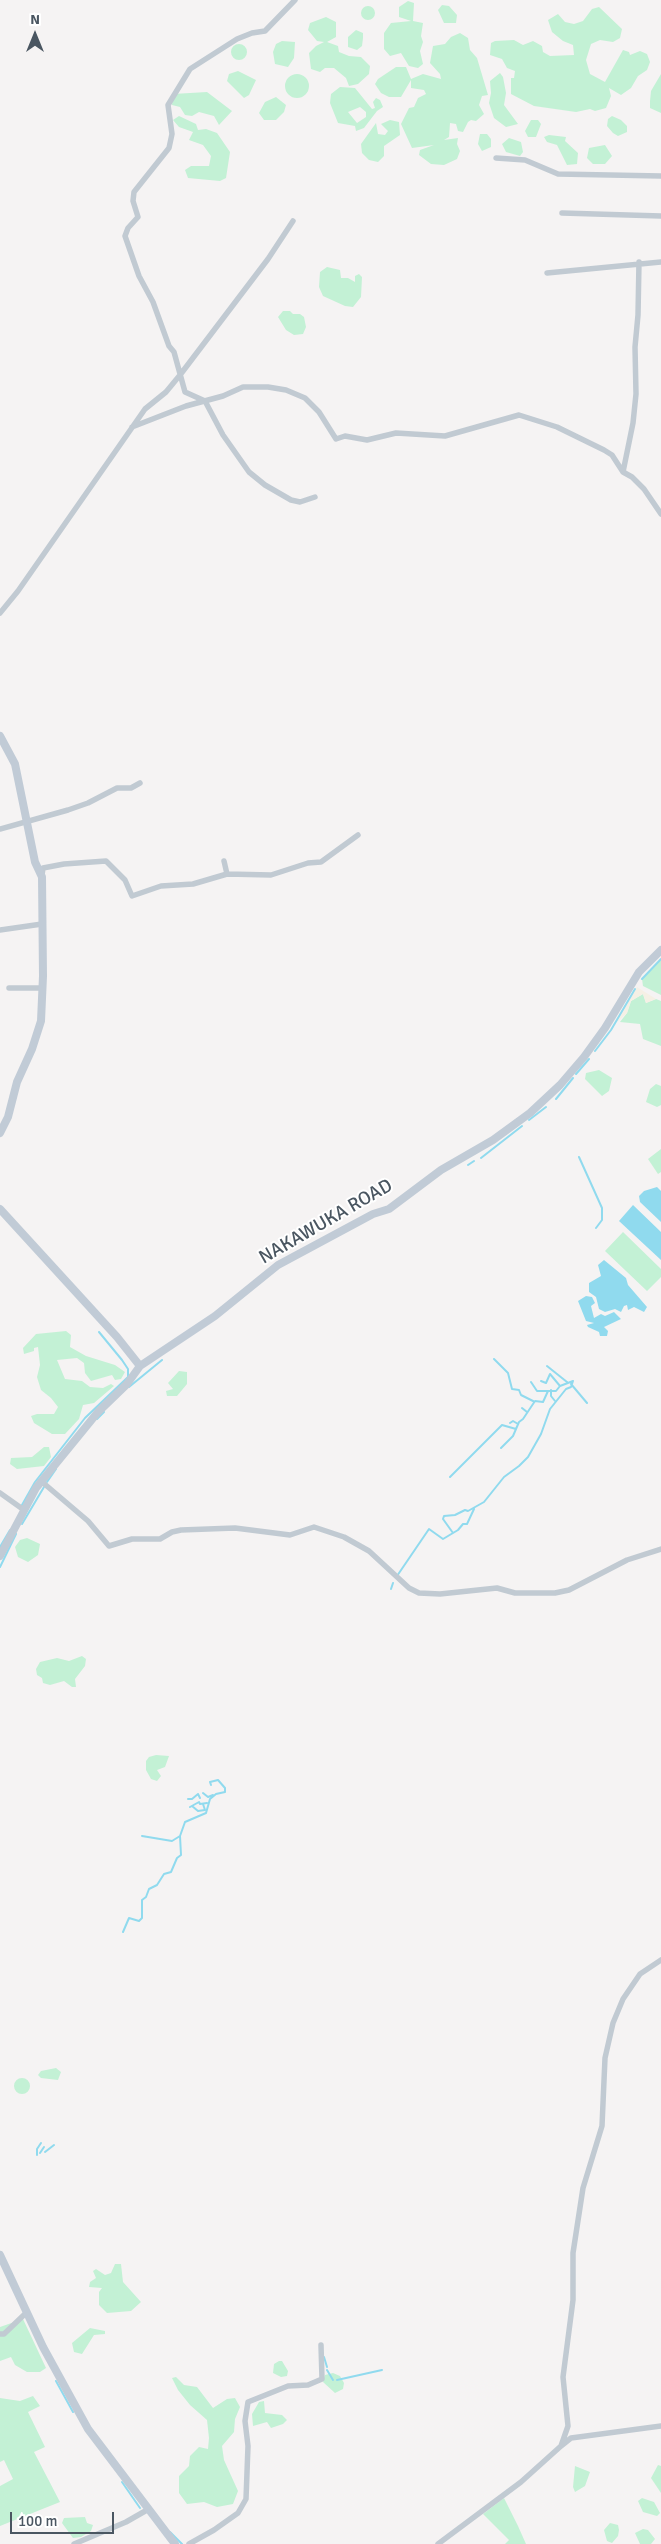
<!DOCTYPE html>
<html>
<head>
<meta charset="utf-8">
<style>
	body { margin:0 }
	#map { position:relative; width:661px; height:2544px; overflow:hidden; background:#f5f3f3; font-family:Signika,sans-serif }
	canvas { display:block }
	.north { position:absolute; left:10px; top:10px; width:50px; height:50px; -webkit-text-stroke:4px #fff; paint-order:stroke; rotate:0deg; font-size:14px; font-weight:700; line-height:20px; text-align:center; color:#4a5661 }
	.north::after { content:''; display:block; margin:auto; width:18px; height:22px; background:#4a5661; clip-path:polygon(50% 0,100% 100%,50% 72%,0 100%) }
	.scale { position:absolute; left:10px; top:2512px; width:104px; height:22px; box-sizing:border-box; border:2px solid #4a5661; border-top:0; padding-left:6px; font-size:15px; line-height:18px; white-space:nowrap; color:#4a5661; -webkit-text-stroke:4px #fff; paint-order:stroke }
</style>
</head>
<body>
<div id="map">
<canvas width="661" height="2544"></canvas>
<div class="north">N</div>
<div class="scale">100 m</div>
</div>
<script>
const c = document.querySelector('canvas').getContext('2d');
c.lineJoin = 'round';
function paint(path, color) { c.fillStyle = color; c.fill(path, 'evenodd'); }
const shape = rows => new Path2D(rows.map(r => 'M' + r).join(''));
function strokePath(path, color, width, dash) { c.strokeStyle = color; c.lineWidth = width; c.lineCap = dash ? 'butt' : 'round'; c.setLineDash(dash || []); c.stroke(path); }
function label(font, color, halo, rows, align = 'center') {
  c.font = font + ' Signika,sans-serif'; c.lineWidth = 4; c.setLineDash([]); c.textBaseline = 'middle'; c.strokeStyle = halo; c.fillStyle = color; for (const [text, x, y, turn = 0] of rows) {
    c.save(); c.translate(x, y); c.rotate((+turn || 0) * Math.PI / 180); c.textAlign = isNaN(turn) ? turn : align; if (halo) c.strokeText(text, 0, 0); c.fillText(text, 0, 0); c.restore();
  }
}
const green = shape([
	[408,1,414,3,413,21,423,23,421,36,423,42,420,51,423,64,418,68,409,66,401,53,390,56,384,49,384,33,391,23,411,21,399,17,399,7],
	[442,5,449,6,457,15,456,23,444,23,438,10],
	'361 13a7 7 0 1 1 14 0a7 7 0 1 1-14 0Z',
	[599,7,622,29,620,38,613,42,600,40,591,44,586,60,590,74,605,82,623,50,629,52,630,55,640,51,647,54,650,62,647,70,638,76,631,88,621,95,609,88,611,96,606,108,595,111,590,109,576,112,534,106,511,94,511,78,514,78,515,71,507,68,502,59,490,55,491,43,495,41,514,40,523,45,533,41,542,46,543,52,550,56,574,55,573,45,563,41,552,32,548,20,558,14,565,22,574,24,583,21,592,9],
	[326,17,336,22,336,37,327,42,338,46,339,52,349,56,361,57,370,66,369,74,358,84,349,86,346,78,334,68,325,68,320,72,311,69,309,53,316,46,324,42,317,41,308,30,310,23],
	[356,30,363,33,363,38,362,46,357,50,348,47,348,37],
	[460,33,468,38,470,50,477,58,488,95,482,96,479,105,484,114,476,121,471,120,468,122,463,132,458,131,456,124,450,123,449,137,444,140,458,138,457,144,460,151,457,159,444,165,431,164,419,155,420,150,434,145,412,148,401,124,409,108,414,107,418,98,426,94,424,90,411,88,411,80,401,97,389,97,381,93,375,84,378,79,396,67,406,67,411,79,423,74,441,79,440,74,430,63,433,46,445,44,451,37],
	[282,41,295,42,294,58,288,67,275,64,273,52,276,44],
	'231 52a8 8 0 1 1 16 0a8 8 0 1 1-16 0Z',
	[238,71,256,80,249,95,244,98,227,81,229,74],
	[500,73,503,77,506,93,504,105,518,124,506,127,494,118,489,103,491,93,490,81],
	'285 86a12 12 0 1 1 24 0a12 12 0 1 1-24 0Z',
	[661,74,661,113,650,108,650,101,651,91],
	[340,87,355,88,372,109,375,108,373,102,376,98,380,100,383,107,377,111,364,128,356,131,355,126,338,123,330,103,331,94],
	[360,107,366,112,366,117,357,123,348,112],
	[207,92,232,111,219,125,214,116,199,112,192,116,185,115,180,107,172,105,173,94],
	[276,97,286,105,284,112,276,120,264,120,259,113,265,102],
	[179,116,196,124,198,130,206,129,217,133,230,152,226,178,220,181,188,178,185,170,191,166,209,166,211,156,203,145,189,140,193,132,179,127,173,120],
	[612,116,621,120,627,126,627,132,618,136,613,133,607,126,608,119],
	[390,120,399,122,400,135,384,146,384,156,378,162,369,160,362,153,361,144,376,123,378,134,385,135,388,131,381,124],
	[531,120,538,120,541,124,536,137,528,137,525,131],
	[480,134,487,134,491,139,491,147,482,151,478,144],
	[549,135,566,137,565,141,578,153,577,164,567,165,557,145,547,142,544,137],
	[509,138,521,142,523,152,520,156,506,152,502,144],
	[605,145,612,156,605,164,593,164,587,158,589,148],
	[327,267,340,270,341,278,348,278,355,282,355,276,359,274,362,277,361,297,353,307,345,306,323,296,319,287,320,272],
	[283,311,290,311,293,314,300,314,304,317,306,327,303,334,294,335,286,330,278,317],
	[661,959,661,995,643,986,642,979],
	[643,994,646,1003,656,999,661,1001,661,1046,643,1039,640,1024,620,1022,627,1013,631,1001],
	[599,1070,612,1078,609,1091,602,1096,585,1079,586,1073],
	[656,1084,661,1086,661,1105,657,1107,646,1102,650,1089],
	[661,1149,661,1172,658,1174,648,1159],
	[623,1232,661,1269,661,1277,647,1291,605,1251],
	[66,1331,71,1335,70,1347,86,1356,115,1365,125,1372,121,1379,115,1380,112,1375,91,1381,85,1373,84,1363,77,1358,57,1360,65,1379,82,1381,90,1387,103,1388,111,1384,114,1386,94,1403,83,1405,79,1419,65,1434,52,1434,34,1423,31,1416,37,1414,54,1414,58,1407,51,1398,41,1390,37,1377,40,1365,38,1347,34,1348,34,1351,24,1354,23,1348,36,1334],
	[179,1371,187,1372,187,1384,177,1396,167,1396,166,1391,173,1389,168,1383],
	[44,1447,49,1447,51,1457,44,1466,17,1469,10,1464,11,1458,32,1457],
	[27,1538,40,1544,38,1555,28,1562,18,1557,15,1547,20,1540],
	[82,1656,86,1659,85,1666,75,1679,76,1687,72,1687,64,1681,50,1685,43,1683,42,1678,37,1675,36,1669,40,1662,57,1658,69,1661],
	[156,1755,169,1756,165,1767,157,1770,161,1776,157,1781,151,1779,146,1770,146,1761,149,1757],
	[56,2068,61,2072,58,2080,41,2078,38,2075,41,2071],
	'14 2086a8 8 0 1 1 16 0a8 8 0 1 1-16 0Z',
	[115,2264,121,2264,123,2282,141,2302,131,2311,107,2313,99,2305,99,2292,102,2288,89,2287,90,2282,96,2278,93,2271,96,2269,105,2275,111,2273],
	[23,2319,46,2368,40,2372,27,2372,15,2365,11,2357,0,2361,0,2327],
	[90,2328,105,2331,105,2334,94,2335,82,2354,74,2352,72,2343],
	[279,2361,282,2361,288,2371,287,2376,281,2377,273,2373,274,2364],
	[333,2373,340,2376,344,2383,343,2389,335,2393,323,2382,325,2375],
	[176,2377,184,2385,197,2387,213,2408,227,2399,235,2398,240,2407,235,2419,234,2432,222,2446,224,2460,238,2491,233,2504,217,2507,204,2502,187,2504,179,2493,179,2476,189,2466,190,2456,199,2447,208,2449,209,2438,207,2420,190,2405,178,2390,172,2378],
	[33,2396,40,2406,28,2412,45,2447,34,2452,60,2502,0,2526,0,2486,13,2479,4,2460,0,2462,0,2398,20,2401],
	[264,2401,265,2413,282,2415,287,2420,283,2424,271,2428,267,2422,253,2426,252,2414,259,2402],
	[658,2465,661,2466,661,2493,651,2478],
	[575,2466,590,2472,585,2486,575,2492,573,2487],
	[504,2498,518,2526,526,2544,505,2544,509,2540,483,2514],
	[642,2498,654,2502,660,2513,657,2516,643,2512,638,2501],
	[85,2517,87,2523,93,2525,91,2531,81,2537,73,2538,62,2523,64,2518],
	[610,2523,618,2525,619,2530,618,2536,612,2543,607,2541,604,2530],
	[643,2529,648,2530,655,2539,651,2544,640,2544,635,2533]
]);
const sand = shape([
	[637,987,656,999,646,1003,643,994,631,1001,627,1013,617,1022]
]);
const water = shape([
	[657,1187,661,1191,661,1222,640,1202,639,1196,644,1191],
	[633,1205,661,1232,661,1260,619,1221],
	[604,1260,626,1278,628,1285,647,1307,644,1312,634,1307,628,1310,627,1305,624,1306,621,1312,615,1309,605,1312,599,1309,596,1297,589,1292,589,1283,601,1276,598,1265],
	[586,1296,592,1297,595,1303,591,1306,594,1318,601,1314,605,1316,614,1312,621,1319,604,1327,608,1331,607,1336,600,1336,599,1332,588,1327,587,1325,594,1323,586,1321,578,1301]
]);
const stream = shape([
	[642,979,661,959],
	[595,1051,611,1030,635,989],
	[576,1074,589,1059],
	[556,1099,573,1078],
	[529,1120,546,1107],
	[579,1157,602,1208,602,1220,596,1228],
	[481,1158,522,1126],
	[468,1165,474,1161],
	[494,1359,508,1373,512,1389,519,1390,521,1395,533,1401],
	[547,1366,567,1382],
	[541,1381,546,1383,550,1374,560,1386],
	[531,1382,537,1391,548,1391],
	[571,1384,587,1403],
	[129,1387,162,1360],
	[551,1390,551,1396,555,1401],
	[522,1408,527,1412],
	[97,1419,104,1412],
	[510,1423,513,1421,518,1424],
	[501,1448,513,1436,519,1422,523,1419,535,1401,543,1402,548,1391,556,1391,560,1386,573,1381],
	[450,1477,502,1425,516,1429],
	[47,1482,56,1469],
	[22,1505,35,1482,85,1418,128,1377,128,1369,122,1360,99,1332],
	[22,1524,44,1487],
	[453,1533,443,1519,444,1516,455,1515,465,1510,468,1511,484,1502,504,1477,519,1466,528,1457,541,1434,550,1409,566,1389,571,1387,573,1381],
	[0,1547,10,1530],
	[0,1567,16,1534],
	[397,1576,429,1529,443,1539,458,1530,463,1524,467,1524,474,1509],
	[391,1589,393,1583],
	[203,1793,208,1797,213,1795],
	[188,1799,192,1799,198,1794,200,1798],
	[192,1806,198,1811,205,1810,203,1804],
	[190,1807,199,1802,200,1804,207,1803],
	[142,1836,172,1841,180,1836],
	[123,1932,129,1918,139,1921,142,1918,142,1900,146,1897,149,1889,157,1885,164,1874,171,1872,177,1858,181,1855,180,1836,185,1822,206,1813,210,1799,216,1794,225,1792,225,1788,218,1780,210,1782,211,1785],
	[45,2152,54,2145],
	[40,2153,44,2147],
	[37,2155,37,2149,41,2143],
	[324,2357,327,2367],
	[327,2370,333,2380],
	[337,2380,382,2370],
	[56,2381,73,2412],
	[122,2482,140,2508],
	[170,2532,182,2544]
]);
const street = shape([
	[295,0,265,31,252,33,237,39,190,69,168,105,172,134,169,148,134,192,133,201,138,217,128,228,125,236,139,276,153,302,169,346,174,352,185,392,205,401,223,435,249,472,265,485,291,500,300,502,315,497],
	[496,158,525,160,558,174,661,176],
	[562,213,661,216],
	[639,262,638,315,635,347,636,394,633,423,623,472,632,477,644,489,661,514],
	[547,273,661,262],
	[132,427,186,406,223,396,243,387,268,387,286,390,305,398,319,412,336,439,345,436,367,440,396,433,445,436,519,415,557,427,604,450,612,455,623,472],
	[0,613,18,591,145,409,166,392,180,375,268,259,293,221],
	[0,829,68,810,88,803,117,788,131,788,140,783],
	[227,874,271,875,308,863,321,862,358,835],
	[42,875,43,868,64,864,106,861,125,880,132,896,161,886,193,884,227,874,224,861],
	[0,930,42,924],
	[9,988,42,988],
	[41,1481,88,1521,109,1546,132,1539,160,1539,172,1532,181,1530,235,1528,290,1535,314,1527,344,1537,369,1551,409,1588,419,1593,440,1594,497,1588,515,1593,555,1593,569,1590,627,1560,661,1549],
	[0,1493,24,1510],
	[0,2334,4,2334,27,2312],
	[561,2446,571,2438,661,2426],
	[74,2544,126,2522,147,2510],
	[189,2544,214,2530,238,2513,246,2499,248,2446,245,2421,248,2402,288,2386,308,2385,322,2379,321,2345],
	[438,2544,521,2482,561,2446,568,2426,563,2377,573,2300,573,2253,583,2188,602,2126,605,2058,613,2023,623,1999,640,1974,661,1960]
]);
const secondary = shape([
	[0,736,15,764,35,862,42,877,43,976,41,1021,32,1049,17,1082,8,1117,0,1133],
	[0,1209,117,1337,140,1366],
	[0,1556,36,1488,98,1412,127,1384,140,1366,215,1316,278,1265,373,1214,389,1209,441,1170,493,1140,530,1113,560,1085,584,1057,605,1028,639,972,661,950],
	[0,2255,43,2347,88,2429,175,2544]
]);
const streetNames = [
	["NAKAWUKA ROAD",326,1222,-30]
];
paint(green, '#c3f1d5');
paint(sand, '#f5f0e5');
paint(water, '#90daee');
strokePath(stream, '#90daee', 2);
strokePath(street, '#c1cad2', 5.5);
strokePath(secondary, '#c1cbd6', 8);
label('19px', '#4a5661', '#fff', streetNames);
</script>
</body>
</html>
